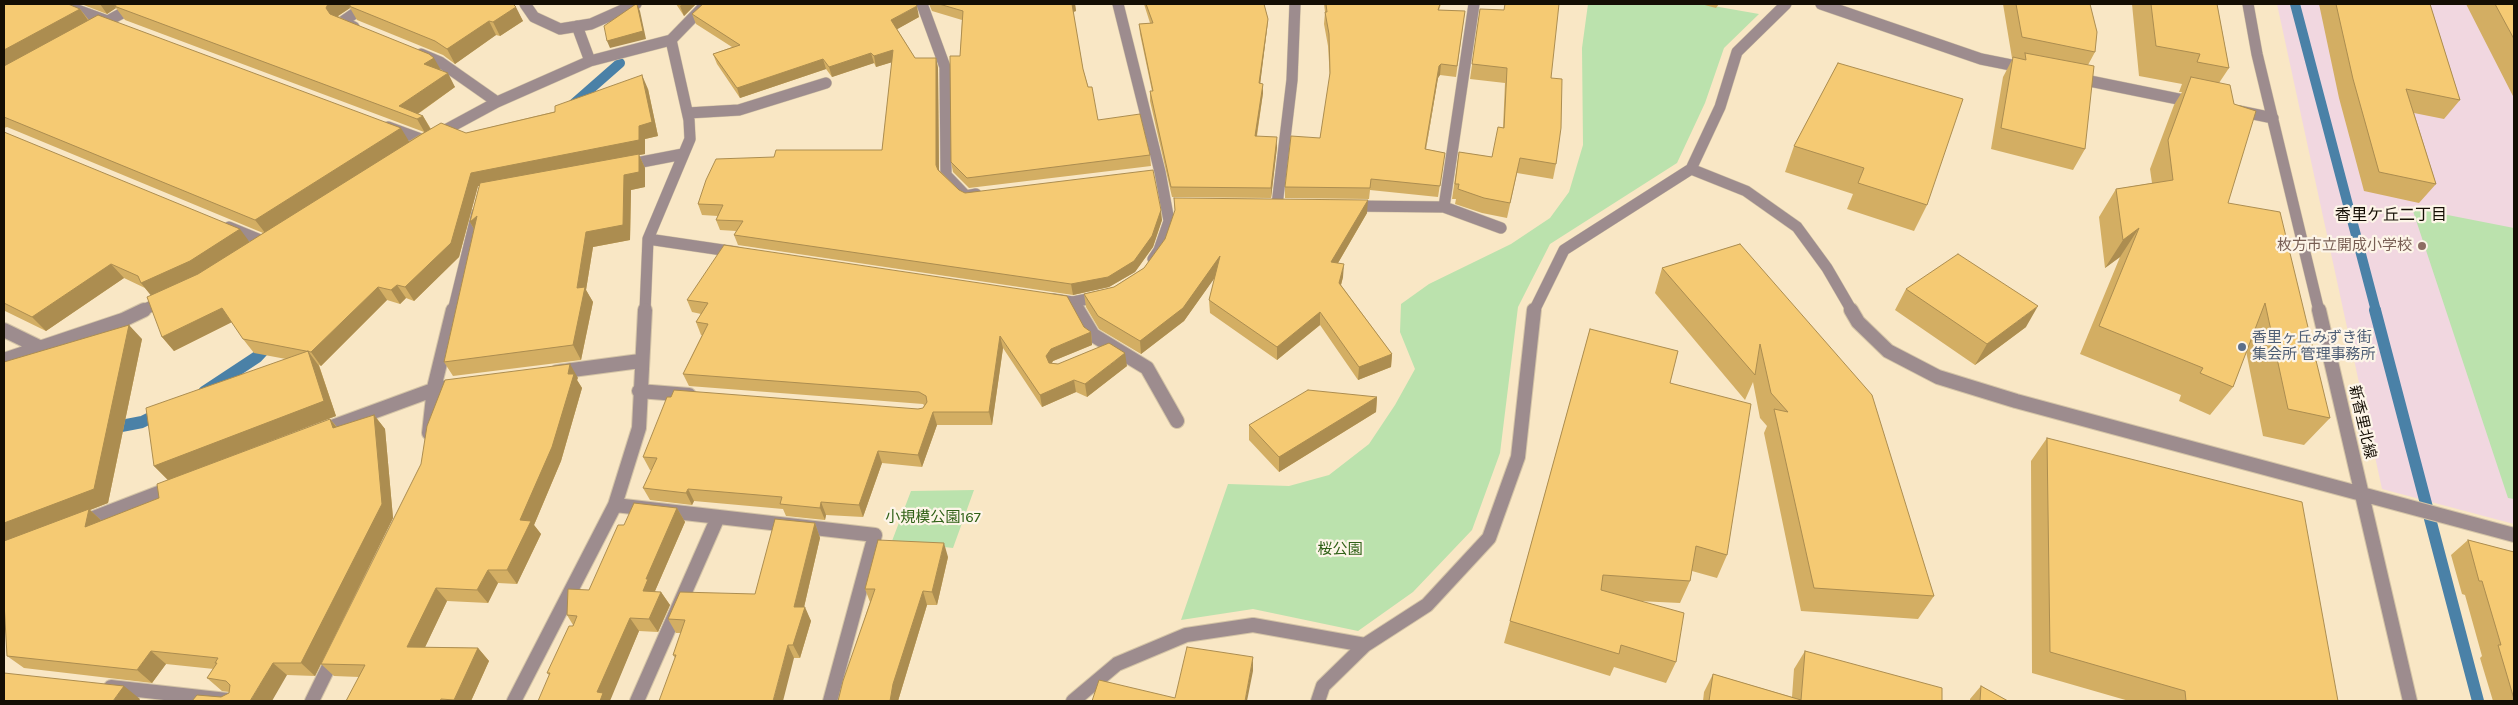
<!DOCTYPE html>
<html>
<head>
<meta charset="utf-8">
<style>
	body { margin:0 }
	#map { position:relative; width:2518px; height:705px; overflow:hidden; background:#f9e7c5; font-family:Karla,sans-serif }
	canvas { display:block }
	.frame { position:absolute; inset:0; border:5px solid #140e04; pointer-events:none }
</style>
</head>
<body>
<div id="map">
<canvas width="2518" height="705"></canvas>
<div class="frame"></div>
</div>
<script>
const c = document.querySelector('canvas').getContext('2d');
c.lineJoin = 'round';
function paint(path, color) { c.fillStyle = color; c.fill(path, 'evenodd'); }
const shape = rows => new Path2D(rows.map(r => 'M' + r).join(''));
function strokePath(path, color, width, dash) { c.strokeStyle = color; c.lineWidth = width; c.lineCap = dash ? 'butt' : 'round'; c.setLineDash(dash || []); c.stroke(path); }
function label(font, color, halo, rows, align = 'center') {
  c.font = font + ' Karla,"Noto Sans JP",sans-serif'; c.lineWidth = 4.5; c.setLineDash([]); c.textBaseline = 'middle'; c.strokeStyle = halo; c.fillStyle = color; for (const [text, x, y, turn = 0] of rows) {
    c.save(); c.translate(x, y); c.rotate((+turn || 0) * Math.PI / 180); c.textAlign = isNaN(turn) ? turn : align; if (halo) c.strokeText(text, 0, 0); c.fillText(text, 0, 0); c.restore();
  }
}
const education = shape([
	[2277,4,2514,4,2514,524,2382,489]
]);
const green = shape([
	[1588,4,1702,4,1759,14,1724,48,1705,103,1677,163,1550,244,1518,307,1500,453,1472,530,1413,592,1358,631,1253,609,1181,620,1228,484,1289,486,1329,475,1369,444,1395,405,1415,369,1400,332,1401,304,1429,284,1511,244,1550,218,1569,192,1583,145,1582,48],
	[2412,208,2514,228,2514,499,2508,498],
	[974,490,953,548,892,541,911,491]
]);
const streamFar1 = shape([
	[2295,4,2376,311],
	[571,106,620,63]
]);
const stream = shape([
	[2375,310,2478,701],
	[204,392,257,357,269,344],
	[111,428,142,422,160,413]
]);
const minorFar1 = shape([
	[61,4,110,22],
	[525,4,534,17,560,29,591,24,636,4],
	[922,4,945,67,946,175,966,196,976,194],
	[1118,4,1160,172,1169,221,1159,250,1153,259],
	[1821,4,1981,59,2026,68],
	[2248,4,2257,54,2319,311],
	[102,24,139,4],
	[577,26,590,61],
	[354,27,342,22,368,4],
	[421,54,440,62,497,102],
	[2075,78,2193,102],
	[2239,111,2273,118],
	[688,113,739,110,826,83],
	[388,127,426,141],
	[436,135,497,102,590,61,671,40],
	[626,165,683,154],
	[1691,169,1746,191,1797,227,1827,268,1852,311],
	[1277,205,1292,80,1295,4],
	[1352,206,1444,207,1501,228],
	[1444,207,1474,4],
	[229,227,268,243],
	[648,239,736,252],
	[1053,299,1073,302,1102,296],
	[1073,302,1079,311],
	[141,311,165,300],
	[453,311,477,213],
	[645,311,648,239,690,139,689,120,671,40,706,4],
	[1534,311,1564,250,1691,169,1720,107,1737,52,1786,4]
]);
const minor = shape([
	[1078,310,1093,335,1147,368,1177,421],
	[1851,310,1858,322,1888,351,1938,377,2016,401,2514,535],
	[2319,310,2410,701],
	[4,330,41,348],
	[4,360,123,320,144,310],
	[557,372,640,361],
	[639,391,689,395],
	[321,431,441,387],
	[429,433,434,388,453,310],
	[615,505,875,535,830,701],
	[83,522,174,487],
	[111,687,236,701],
	[312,701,334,656],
	[514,701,615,505,639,428,645,310],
	[637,701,718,517],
	[1073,701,1117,664,1186,635,1253,625,1365,645],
	[1318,701,1323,686,1365,645,1427,605,1489,538,1518,457,1534,310]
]);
const wall = shape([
	[4,4,80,9,89,20,409,141,424,132,125,20,116,8,107,14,81,4,513,4,523,21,500,36,496,35,455,64,443,55,357,20,350,8,338,16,441,71,455,87,418,114,423,116,431,129,466,133,648,89,658,136,645,139,645,154,639,155,645,168,645,187,631,190,630,240,593,247,586,290,593,302,581,360,453,376,444,362,474,229,470,222,480,186,478,186,459,257,414,301,406,298,400,304,387,300,321,366,319,365,336,416,242,452,330,419,337,427,374,415,385,429,393,518,315,676,287,675,221,697,229,693,229,692,222,691,207,678,214,669,166,664,152,683,24,668,7,656,5,611,4,610,4,362,142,339,108,503,90,510,102,521,159,498,168,480,154,466,286,359,254,353,243,339,232,322,174,351,162,337,151,295,145,288,124,278,46,331,5,311,4,312,4,132,250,242,263,233,7,127,4,128],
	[676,4,696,4,684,16],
	[929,4,1075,4,1076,11,1073,12,1083,69,1098,120,1150,155,1151,166,969,188,953,172,951,162,960,56,962,20,932,11],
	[1144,4,1264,4,1268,19,1267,29,1260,84,1263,93,1257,136,1277,147,1271,198,1172,197,1150,101,1150,91,1152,91,1140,34,1139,24,1150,23],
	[1324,4,1441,4,1439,10,1465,11,1456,77,1440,75,1438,78,1426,149,1445,153,1438,197,1370,190,1369,199,1285,198,1285,187,1320,138,1330,78,1328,46,1324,24,1325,12],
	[1701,4,1719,4,1716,8],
	[2003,4,2090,4,2095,52,2088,65,2085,149,2073,170,1991,149,2003,77,2013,58,2012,58],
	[2132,4,2217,4,2229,68,2219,83,2228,203,2330,418,2304,445,2263,436,2246,351,2233,387,2210,415,2179,401,2181,395,2080,354,2120,257,2105,268,2099,217,2116,189,2152,183,2150,169,2174,105,2182,92,2179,92,2182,84,2139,76],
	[2319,4,2430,4,2460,100,2444,119,2414,113,2436,184,2419,203,2364,191,2339,98],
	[2466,4,2514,4,2514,98],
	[1480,9,1551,78,1556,164,1553,179,1517,173,1507,218,1482,213,1455,204,1456,199,1452,199,1459,152,1492,157,1503,128,1505,83,1470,79],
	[692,14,919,17,897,29,915,58,936,58,938,68,939,170,959,190,965,193,1162,220,1153,247,1135,272,1109,287,1073,295,738,245,734,235,736,231,720,230,716,220,718,216,702,215,698,204,774,157,882,150,892,62,876,67,874,63,832,77,826,69,740,98,717,64,713,54,732,47,696,24],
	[1838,63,1927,205,1914,231,1847,209,1853,194,1785,172,1794,146],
	[1174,198,1367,213,1338,263,1343,277,1341,285,1392,354,1391,367,1358,380,1320,325,1277,360,1210,313,1209,300,1215,277,1184,321,1141,354,1099,329,1086,307,1084,294,1114,287,1144,268,1165,239,1175,212],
	[1740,244,1934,596,1918,619,1801,611,1764,433,1767,426,1760,418,1753,382,1745,400,1655,293,1662,268],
	[1906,289,2026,327,1975,365,1895,310],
	[687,300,1084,327,1091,332,1092,345,1053,361,1052,363,1058,364,1127,366,1087,397,1076,392,1042,407,1003,348,992,425,937,425,922,467,882,463,863,517,826,515,825,520,786,516,783,509,694,501,692,505,650,500,643,488,652,470,650,470,643,457,918,409,923,408,924,405,923,404,689,386,683,374,702,335,701,335,696,322,701,314,692,312],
	[1590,329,1670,383,1727,555,1717,578,1692,571,1690,581,1680,603,1638,601,1676,662,1666,683,1614,667,1610,676,1504,643],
	[578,378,577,380,582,388,561,461,534,525,541,534,517,584,498,583,488,603,447,601,425,647,478,648,489,661,471,701,346,701,359,677,334,676,321,664],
	[1377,397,1376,412,1279,472,1249,440,1249,425],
	[2047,438,2338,701,2129,701,2032,673,2031,461],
	[677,508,685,522,655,591,656,592,661,592,670,605,658,632,639,631,609,701,549,675,547,673,573,625,567,615,589,590,624,525],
	[815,523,820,538,804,607,811,621,800,658,675,658,673,655,681,633,676,633,668,619,755,594],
	[2468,540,2514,552,2514,701,2493,701,2480,658,2482,656,2465,595,2462,594,2451,555],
	[948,557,937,605,927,605,898,701,838,701,870,602,865,589],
	[1805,651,1942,701,1703,701,1704,692,1713,674,1792,697,1794,669],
	[1981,686,2008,701,1970,701,1970,699]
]);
const shadedWall = shape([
	[100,4,125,4,114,6,116,8,107,14],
	[328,4,356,4,349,6,350,8,338,16,335,22,326,8],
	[637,4,640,11,646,39,610,48,607,41],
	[683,4,696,4,684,16,680,6],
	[1072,4,1075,4,1076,11,1073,12],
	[917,6,919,17,894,31,891,20],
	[516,7,523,21,500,36,493,22],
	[80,9,90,23,4,71,4,50],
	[1268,19,1267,29,1259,93,1259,83],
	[489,21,496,35,455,64,447,49],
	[893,50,896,61,876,67,874,56],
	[871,53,874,63,832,77,829,67],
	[434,58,442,72,424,64],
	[936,58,938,68,939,175,936,165],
	[823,59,826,69,740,98,737,88],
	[1441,64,1440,75,1438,78,1424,161,1439,66],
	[448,73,455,87,413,117,399,106],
	[642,75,648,89,658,136,645,139,645,154,639,155,645,168,645,187,631,190,630,240,593,247,586,290,593,302,581,360,573,345,577,288,586,232,624,175,639,155,478,186,459,257,414,301,405,287,471,173,639,126],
	[1263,84,1263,93,1255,146,1255,136],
	[423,116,431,130,425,133,417,119],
	[401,128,410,143,266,234,255,220],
	[1277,137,1277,147,1271,198,1271,188],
	[1368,200,1367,213,1331,275,1331,262],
	[1161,210,1162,220,1153,247,1135,272,1109,287,1073,295,1071,284],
	[477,216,479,237,470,222],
	[2139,228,2120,257,2105,268,2123,240],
	[240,229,251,244,202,276,153,298,141,283],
	[1220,256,1221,269,1184,321,1141,354,1140,341],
	[111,264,124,278,46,331,32,317],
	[1344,264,1343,277,1338,296,1339,283],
	[397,285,406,298,400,304,391,290],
	[378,287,387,300,321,366,311,352],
	[2038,306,2026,327,1975,365,1987,344],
	[222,308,234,321,174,351,162,337],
	[1320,312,1320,325,1277,360,1277,347],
	[129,325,142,339,108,503,90,510,104,523,100,541,4,543,4,523],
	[1091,332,1092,345,1053,361,1048,368,1046,356,1051,349],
	[1000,336,1003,348,992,425,989,412],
	[308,351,319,366,336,416,168,480,154,466],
	[1125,353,1127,366,1087,397,1085,384],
	[1392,354,1391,367,1358,380,1359,367],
	[570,364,578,378,577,380,582,388,561,461,534,525,541,534,517,584,507,570,520,520,568,374],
	[1074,380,1076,392,1042,407,1040,395],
	[1377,397,1376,412,1279,472,1279,457],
	[933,412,937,425,922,467,918,455],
	[374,415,385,429,393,518,315,676,301,663],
	[330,419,341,433,333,428],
	[878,451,882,463,863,517,859,505],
	[688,489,694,501,692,505,686,493],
	[821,502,826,515,825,520,820,508],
	[677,508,685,522,655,591,656,593,643,591,646,579],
	[815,523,820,538,802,616,805,607,811,621,800,658,793,645,794,607],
	[944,543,948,557,937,605,932,592],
	[488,570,498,583,488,603,477,590],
	[436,588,447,601,419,660,407,647],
	[923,591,927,605,898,701,890,701,893,684],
	[661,592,670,605,658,632,649,619],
	[630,618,639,631,610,701,600,701,597,692],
	[788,645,794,658,783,701,773,701],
	[478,648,489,661,471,701,456,701,454,700],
	[151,651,166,664,152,683,137,670],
	[1253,657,1253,671,1247,701,1245,701],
	[273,663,287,675,272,701,250,701],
	[124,686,140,699,139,701,113,701]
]);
const building = shape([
	[4,4,68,4,80,9,4,50,4,4],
	[118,4,328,4,326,8,330,14,429,54,434,58,424,64,448,73,399,106,423,116,417,119,114,6,118,4],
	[352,4,513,4,516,7,493,22,489,21,447,49,435,41,349,6,352,4],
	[636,4,637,4,643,31,607,41,604,26,636,4],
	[703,4,916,4,917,6,891,20,915,58,936,58,936,165,938,170,959,190,965,193,1153,170,1161,210,1152,236,1134,261,1108,277,1071,284,734,235,743,221,716,220,723,205,698,204,706,180,716,159,774,157,776,150,882,150,893,50,874,56,871,53,829,67,823,59,737,88,713,54,740,45,692,14,703,4],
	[939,4,1072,4,1083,69,1088,87,1092,87,1098,120,1140,114,1150,155,967,178,951,162,950,56,960,56,963,11,939,4],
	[1146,4,1264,4,1268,19,1259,83,1263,84,1255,136,1277,137,1271,188,1171,187,1150,91,1153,91,1139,24,1153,23,1146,4],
	[1326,4,1440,4,1438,10,1465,11,1457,66,1441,64,1439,66,1425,149,1445,153,1440,186,1371,179,1370,188,1285,187,1291,136,1320,138,1330,73,1329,34,1325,12,1327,12,1326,4],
	[1505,4,1559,4,1551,78,1562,79,1561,128,1556,164,1520,158,1510,203,1484,198,1458,189,1459,184,1455,184,1459,152,1492,157,1498,127,1504,128,1507,68,1472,64,1480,9,1504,10,1505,4],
	[2016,4,2090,4,2097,32,2095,52,2022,37,2016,4],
	[2151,4,2217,4,2229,68,2197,62,2200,54,2156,46,2151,4],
	[2336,4,2430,4,2460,100,2406,89,2436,184,2379,172,2353,79,2336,4],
	[2495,4,2514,4,2514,39,2495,4],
	[98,15,401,128,255,220,4,117,4,66,98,15],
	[2025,53,2094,66,2085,149,2001,128,2013,57,2026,60,2025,53],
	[1838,63,1963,99,1927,205,1858,183,1864,168,1794,146,1838,63],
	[642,75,652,122,639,126,639,140,471,173,451,243,405,287,397,285,391,290,378,287,311,352,243,339,222,308,162,337,147,297,198,274,422,134,441,123,466,133,555,112,555,106,642,75],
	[2191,77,2230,85,2234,104,2256,111,2228,203,2280,212,2330,418,2288,409,2265,303,2233,387,2200,373,2203,368,2099,326,2139,228,2123,240,2116,189,2173,180,2168,140,2191,77],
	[4,132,240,229,190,261,141,283,138,276,111,264,32,317,4,303,4,132],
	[639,154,639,172,624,175,623,225,586,232,577,288,585,287,573,345,444,362,477,216,470,222,480,183,639,154],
	[1174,198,1368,200,1331,262,1344,264,1339,283,1392,354,1359,367,1320,312,1277,347,1209,300,1220,256,1183,308,1140,341,1098,316,1084,294,1114,287,1144,268,1165,239,1175,210,1174,198],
	[1740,244,1872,395,1934,596,1814,588,1774,409,1788,412,1771,393,1760,344,1755,375,1662,268,1740,244],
	[724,245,1067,296,1084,327,1091,332,1051,349,1046,356,1049,363,1058,364,1109,343,1125,353,1085,384,1074,380,1040,395,1000,336,989,412,933,412,918,455,878,451,859,505,821,502,820,508,780,504,782,497,688,489,686,493,643,488,657,458,643,457,667,397,671,397,674,390,918,409,923,408,927,402,926,396,919,392,683,374,708,324,696,322,708,303,687,300,724,245],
	[1958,254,2038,306,1987,344,1906,289,1958,254],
	[129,325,94,489,4,523,4,362,129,325],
	[1590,329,1678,351,1670,383,1751,404,1727,555,1696,546,1690,581,1603,575,1601,590,1684,613,1676,662,1621,645,1619,654,1510,621,1590,329],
	[308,351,324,401,154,466,146,408,308,351],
	[570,364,568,374,574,374,552,447,520,520,531,521,507,570,488,570,477,590,436,588,407,647,478,648,454,700,441,699,440,701,346,701,365,665,321,664,421,464,427,426,445,380,570,364],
	[1308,390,1377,397,1279,457,1249,425,1308,390],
	[374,415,382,504,301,663,273,663,250,701,192,701,197,695,221,697,229,693,230,685,226,681,207,678,217,663,215,663,218,658,151,651,137,670,7,656,4,602,4,603,4,541,89,509,85,527,159,498,157,484,330,419,333,428,374,415],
	[2047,438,2302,502,2338,701,2186,701,2185,691,2050,652,2047,438],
	[634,503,677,508,646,579,648,579,643,591,661,592,649,619,630,618,597,692,603,693,600,701,538,701,550,673,547,673,569,626,573,626,577,616,567,615,568,589,589,590,618,525,624,525,634,503],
	[775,519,815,523,794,607,805,607,793,645,788,645,773,701,659,701,676,655,673,655,685,620,668,619,680,592,755,594,775,519],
	[878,540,944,543,932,592,923,591,893,684,890,701,838,701,843,681,875,589,865,589,878,540],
	[2468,540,2514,552,2514,699,2498,645,2501,645,2482,581,2479,581,2468,540],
	[1187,647,1253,657,1245,701,1092,701,1099,680,1175,698,1187,647],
	[1805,651,1942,688,1942,701,1709,701,1713,674,1801,700,1805,651],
	[4,673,124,686,113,701,4,701,4,673],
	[1981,686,2008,701,1980,701,1981,686]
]);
const markers = [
	[2422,246,5,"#8d6e63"],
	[2242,347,5,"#5c6f8a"]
];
const educationNames = [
	["枚方市立開成小学校",2412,246]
];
const serviceNames = [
	["香里ヶ丘みずき街",2252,338],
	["集会所 管理事務所",2252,355]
];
const streetNames = [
	["新香里北線",2362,422,77]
];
const parkNames = [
	["小規模公園167",933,518],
	["桜公園",1340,550]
];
const neighbourhoodNames = [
	["香里ケ丘二丁目",2391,215]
];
paint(education, '#f1d7e0');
paint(green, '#bbe2ad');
strokePath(streamFar1, '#4a81a7', 10);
strokePath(stream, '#4a81a7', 12);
strokePath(minorFar1, '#d4c4a6', 12);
strokePath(minor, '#d4c4a6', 16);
strokePath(minorFar1, '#9d8c8e', 11);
strokePath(minor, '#9d8c8e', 14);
paint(wall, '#d3ae63');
paint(shadedWall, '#ac8d50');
paint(building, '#f5ca73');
strokePath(building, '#ac8d50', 1);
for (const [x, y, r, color] of markers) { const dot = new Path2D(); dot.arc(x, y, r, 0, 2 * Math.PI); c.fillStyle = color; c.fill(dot); strokePath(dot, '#fdf5e8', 2); }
label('15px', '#785e54', '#fdf5e8', educationNames, 'right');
label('15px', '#4e5e75', '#fdf5e8', serviceNames, 'left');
label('15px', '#140e04', '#fdf5e8', streetNames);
label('15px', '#306117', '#fdf5e8', parkNames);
label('16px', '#140e04', '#fdf5e8', neighbourhoodNames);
</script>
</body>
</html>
